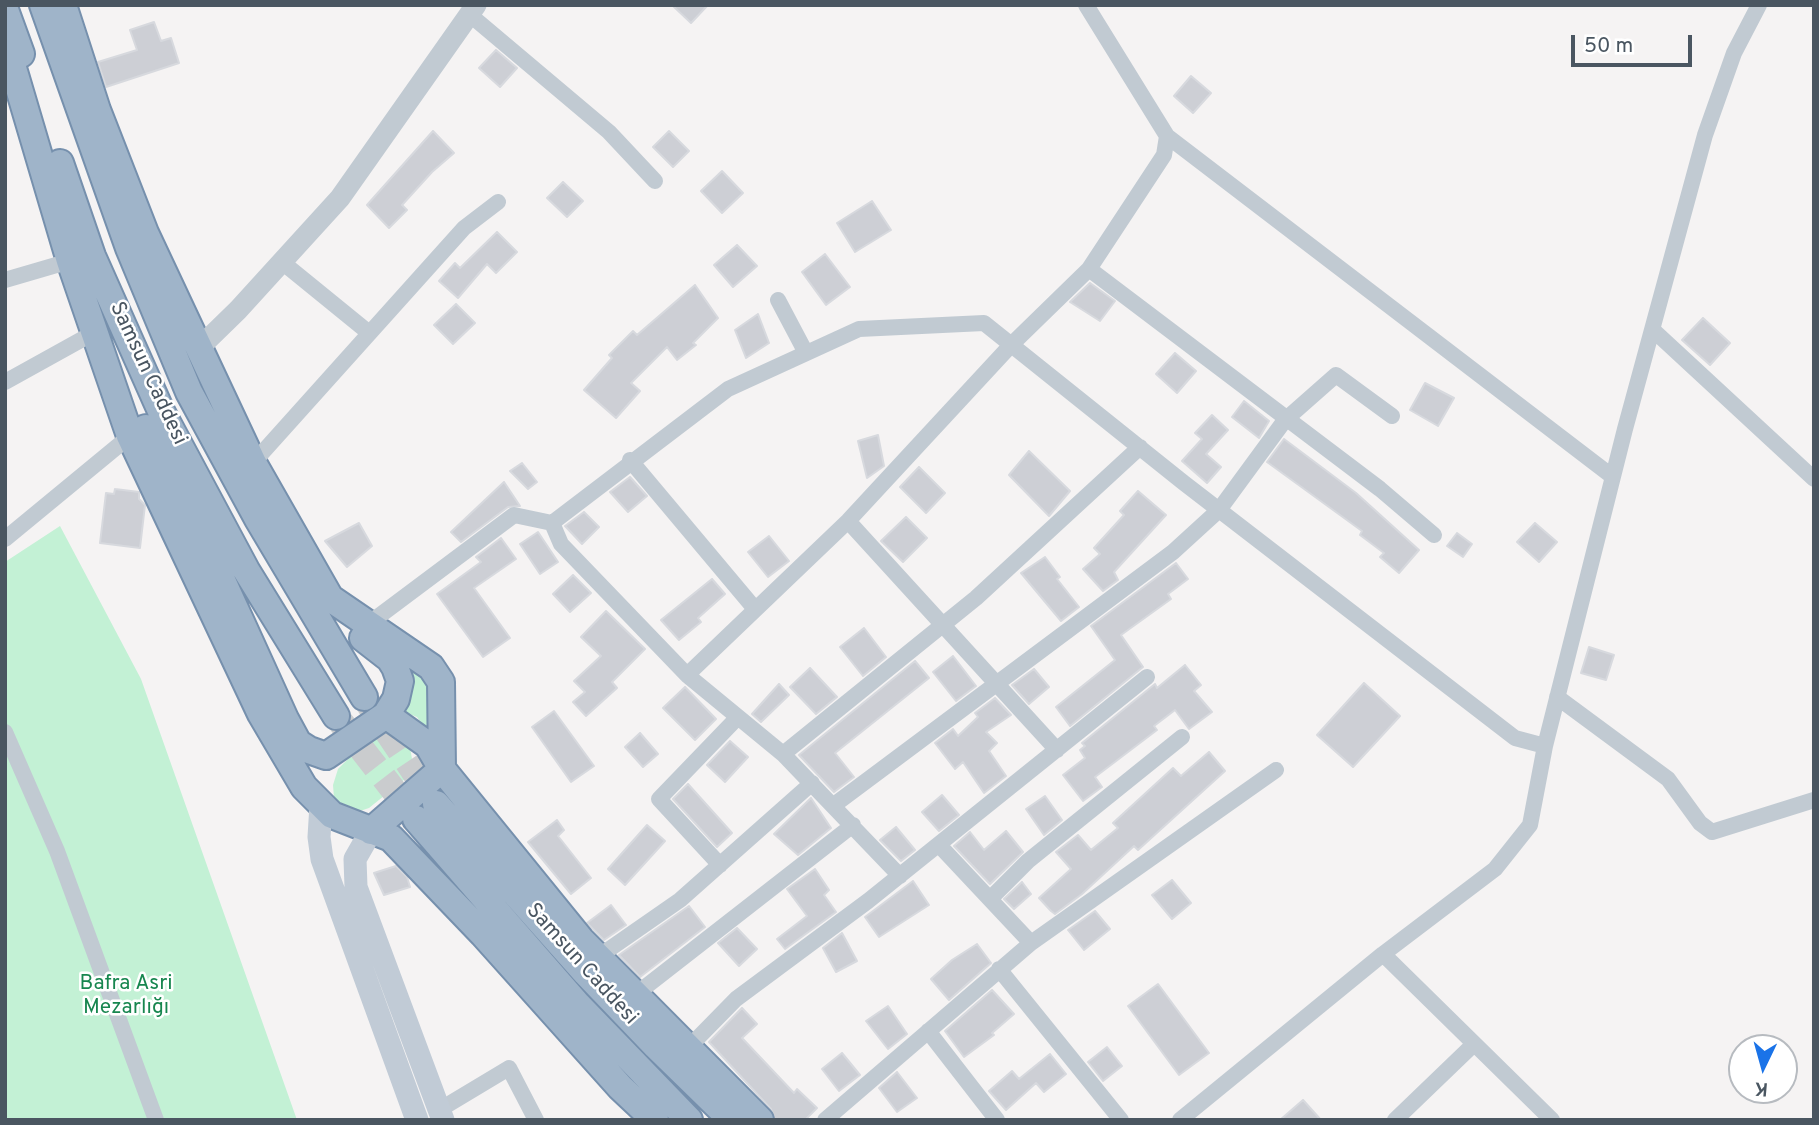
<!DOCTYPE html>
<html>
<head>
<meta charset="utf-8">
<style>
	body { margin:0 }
	#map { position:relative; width:1819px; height:1125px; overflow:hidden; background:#f5f3f3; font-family:Overpass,sans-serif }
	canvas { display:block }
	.frame { position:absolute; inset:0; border:7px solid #4a5661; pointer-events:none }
	.north { position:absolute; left:1728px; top:1034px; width:70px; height:70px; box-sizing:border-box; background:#fff; border:2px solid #b7bbc0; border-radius:50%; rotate:185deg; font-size:19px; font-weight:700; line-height:28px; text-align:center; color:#4a5661 }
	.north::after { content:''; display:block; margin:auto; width:24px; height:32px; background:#1a73e8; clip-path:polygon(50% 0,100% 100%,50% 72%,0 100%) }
	.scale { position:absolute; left:1571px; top:35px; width:121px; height:32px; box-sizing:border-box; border:4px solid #4a5661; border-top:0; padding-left:9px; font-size:21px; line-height:24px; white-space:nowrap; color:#4a5661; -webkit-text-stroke:5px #fff; paint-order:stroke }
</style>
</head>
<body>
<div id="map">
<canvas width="1819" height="1125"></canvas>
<div class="frame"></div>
<div class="north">K</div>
<div class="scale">50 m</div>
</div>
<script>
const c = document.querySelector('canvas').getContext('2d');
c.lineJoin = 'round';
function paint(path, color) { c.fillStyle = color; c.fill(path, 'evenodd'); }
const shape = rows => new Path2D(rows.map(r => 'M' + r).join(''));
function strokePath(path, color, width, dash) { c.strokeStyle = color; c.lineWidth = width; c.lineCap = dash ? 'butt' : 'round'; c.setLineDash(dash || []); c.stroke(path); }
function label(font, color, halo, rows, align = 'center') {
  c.font = font + ' Overpass,sans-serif'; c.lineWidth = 5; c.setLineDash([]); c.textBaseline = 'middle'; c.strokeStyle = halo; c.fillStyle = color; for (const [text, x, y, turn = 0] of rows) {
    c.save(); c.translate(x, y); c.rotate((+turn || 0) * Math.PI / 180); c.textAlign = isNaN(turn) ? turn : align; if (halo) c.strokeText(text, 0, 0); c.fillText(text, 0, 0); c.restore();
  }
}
const green = shape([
	[60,526,141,679,297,1120,5,1120,5,562],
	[396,657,422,673,428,684,434,740,417,717,399,710],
	[385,734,395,736,410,747,412,759,410,770,405,779,369,808,360,811,346,809,334,798,333,785,338,769,369,738]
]);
const building = shape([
	[672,5,708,5,691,23,672,5],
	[154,22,161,41,171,38,179,63,106,87,98,62,137,50,130,30,154,22],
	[496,50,517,68,500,87,479,68,496,50],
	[1191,76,1211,93,1193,113,1174,96,1191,76],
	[433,131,454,153,432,172,402,205,407,210,389,228,367,205,433,131],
	[669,131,689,151,673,167,653,147,669,131],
	[722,171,743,193,722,213,701,191,722,171],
	[563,182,583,201,567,217,547,198,563,182],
	[872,201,891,230,855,252,837,223,872,201],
	[497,232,517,252,496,273,487,264,458,298,439,281,455,263,460,268,497,232],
	[737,245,757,266,733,287,714,265,737,245],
	[825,254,850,287,826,305,802,272,825,254],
	[1090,283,1115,301,1100,321,1070,302,1090,283],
	[695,285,718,318,693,343,696,345,677,360,667,347,631,383,640,391,616,418,584,390,612,358,609,355,633,331,637,335,695,285],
	[456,304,475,323,453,344,434,325,456,304],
	[758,314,769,343,746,358,735,330,758,314],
	[1703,318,1730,343,1710,365,1682,340,1703,318],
	[1175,353,1196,371,1177,393,1156,374,1175,353],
	[1425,383,1454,398,1438,426,1410,410,1425,383],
	[1244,401,1269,421,1259,438,1232,417,1244,401],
	[1212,415,1228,430,1206,454,1221,467,1207,483,1182,461,1202,439,1195,433,1212,415],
	[878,435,884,466,867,478,858,441,878,435],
	[1284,439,1356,493,1419,550,1399,573,1380,557,1384,553,1360,535,1362,531,1267,462,1284,439],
	[1029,451,1070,491,1049,516,1009,475,1029,451],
	[522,463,537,482,528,489,510,471,522,463],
	[919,467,945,493,926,513,900,487,919,467],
	[630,477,647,496,628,512,610,492,630,477],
	[504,482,520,506,508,507,461,542,451,532,504,482],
	[115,489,139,492,139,499,145,505,140,548,100,543,106,493,114,494,115,489],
	[1138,491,1166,515,1114,572,1118,580,1103,591,1083,569,1100,554,1094,548,1124,515,1120,511,1138,491],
	[584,512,599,527,582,544,565,526,584,512],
	[906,517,927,538,903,562,881,541,906,517],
	[359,523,372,546,347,567,325,541,359,523],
	[1535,523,1557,542,1539,562,1517,542,1535,523],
	[538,532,558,562,540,574,520,544,538,532],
	[1457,533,1472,544,1463,557,1447,546,1457,533],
	[769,536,789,561,768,577,748,552,769,536],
	[501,538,516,559,474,588,510,638,483,657,437,594,481,562,476,557,501,538],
	[1045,557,1060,577,1057,579,1079,607,1061,621,1021,573,1045,557],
	[1176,563,1188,579,1168,594,1171,599,1121,635,1143,667,1070,726,1056,707,1115,660,1091,626,1176,563],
	[573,575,591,593,570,612,553,594,573,575],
	[712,579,725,594,698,618,701,622,679,640,661,620,712,579],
	[606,611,645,649,612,682,617,688,586,716,573,702,585,692,574,681,601,656,581,637,606,611],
	[864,628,886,657,863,676,840,647,864,628],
	[1589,647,1614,655,1606,680,1581,673,1589,647],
	[953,656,976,686,956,701,933,672,953,656],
	[915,661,929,678,835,753,854,777,834,792,799,755,915,661],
	[1185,665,1201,685,1194,691,1212,712,1189,729,1175,710,1154,726,1157,730,1095,777,1102,787,1083,801,1063,775,1085,758,1080,750,1085,746,1082,743,1155,684,1157,688,1185,665],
	[810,668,837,697,816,714,790,687,810,668],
	[1034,669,1049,687,1029,704,1012,685,1034,669],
	[1364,683,1400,716,1353,767,1317,735,1364,683],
	[779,684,789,695,761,722,752,714,779,684],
	[685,687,716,719,695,740,663,708,685,687],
	[995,698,1011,715,986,732,997,743,989,751,1006,776,984,793,963,762,955,769,935,743,953,729,958,736,978,717,975,713,995,698],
	[554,711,594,766,571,782,532,727,554,711],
	[640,733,658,754,643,767,625,747,640,733],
	[730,741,748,757,725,782,707,765,730,741],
	[1209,752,1225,771,1138,850,1134,846,1082,894,1055,914,1051,911,1039,898,1071,869,1056,852,1078,835,1091,850,1118,828,1113,823,1173,768,1181,776,1209,752],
	[688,784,732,833,717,847,673,799,688,784],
	[942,795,959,815,939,831,922,812,942,795],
	[1045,796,1062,820,1044,835,1026,809,1045,796],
	[811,798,831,828,798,855,774,834,811,798],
	[557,820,564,830,558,836,591,878,571,894,528,842,557,820],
	[647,825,665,841,625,885,608,869,647,825],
	[896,827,915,850,901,861,880,840,896,827],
	[1006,831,1023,852,990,884,954,846,970,832,984,850,1006,831],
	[396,866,407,877,410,887,384,895,374,873,396,866],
	[815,869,829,890,824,895,836,912,785,949,777,939,807,916,787,889,815,869],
	[1172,880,1191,903,1172,919,1152,895,1172,880],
	[913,881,929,905,879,937,865,917,913,881],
	[1022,882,1031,894,1014,909,1004,899,1022,882],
	[611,905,626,925,604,940,587,923,611,905],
	[689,906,705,927,640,977,619,955,689,906],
	[1095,911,1110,929,1084,950,1068,930,1095,911],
	[737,928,757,949,739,966,718,943,737,928],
	[842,933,857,961,836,972,823,948,842,933],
	[977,944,991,963,949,1000,931,979,952,960,977,944],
	[1158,984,1209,1053,1179,1075,1128,1006,1158,984],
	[992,990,1014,1014,992,1033,994,1035,964,1057,945,1031,992,990],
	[888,1006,907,1034,888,1049,866,1021,888,1006],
	[742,1008,757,1024,742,1038,794,1093,797,1089,817,1108,805,1120,775,1120,771,1109,709,1042,742,1008],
	[1107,1047,1122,1066,1103,1081,1088,1062,1107,1047],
	[842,1053,860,1075,839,1091,822,1069,842,1053],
	[1050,1054,1066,1074,1044,1092,1036,1083,1006,1110,989,1091,1012,1071,1019,1079,1050,1054],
	[897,1072,917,1098,897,1112,879,1088,897,1072],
	[1303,1100,1321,1120,1280,1120,1303,1100]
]);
const trunkTunnel = shape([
	[364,697,435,803],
	[336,716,416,819]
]);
const minor = shape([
	[1086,5,1167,136,1613,477],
	[469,14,609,132,655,181],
	[282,262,368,332],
	[1089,269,1380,489,1434,535],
	[5,280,70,261],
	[778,300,806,353],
	[1653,330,1814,479],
	[5,382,97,331],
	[630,460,755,609],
	[253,463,464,228,498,202],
	[848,521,1057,750],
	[552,523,561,544,687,675,783,754,900,876],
	[5,539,130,436],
	[367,625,514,515,552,523,728,389,859,329,984,323,1184,483,1515,738,1545,746],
	[687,675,848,521,1011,345,1089,269,1164,155,1167,136],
	[1557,697,1668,779,1700,823,1712,832,1814,800],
	[5,732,57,851,156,1120],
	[783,754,976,598,1140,447],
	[834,805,1173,552,1219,510,1285,420,1336,375,1392,416],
	[939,845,1031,943],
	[720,865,659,799,738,717],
	[990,899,1028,861,1182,737],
	[1383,954,1552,1120],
	[598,957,680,900,812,783],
	[999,969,1121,1120],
	[635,995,853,825],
	[928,1031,997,1120],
	[688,1048,736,999,868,901,1147,677],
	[439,1110,509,1068,536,1120],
	[825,1120,1031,943,1276,770],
	[1180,1120,1383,954,1495,869,1530,825,1545,746,1625,429,1705,135,1734,53,1759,5],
	[1395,1120,1474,1044]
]);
const tertiary = shape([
	[198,349,238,310,340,198,476,5]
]);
const secondary = shape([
	[321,805,319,837,322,859,417,1120],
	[371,831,355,859,356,887,443,1120]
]);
const trunk = shape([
	[43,5,129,248,189,392,258,519,364,697],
	[63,5,97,110,145,233,253,463,330,598,431,667,441,682,442,769,581,940,760,1120],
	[5,10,21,54],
	[5,41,70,261,130,436,261,714,304,787,332,815,391,838,483,934,620,1087,655,1120],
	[60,163,92,256,161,411,246,570,336,716],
	[130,436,146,428,155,433,285,719,298,743,309,750,326,756,386,715,396,699,400,681,395,667,390,659,363,638],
	[436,804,586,973,656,1046,732,1120],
	[416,819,577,1004,689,1120],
	[371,831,442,769,428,745,386,715]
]);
const streetNames = [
	["Samsun Caddesi",147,374,65],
	["Samsun Caddesi",581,965,48]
];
const parkNames = [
	["Bafra Asri",126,985],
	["Mezarlığı",126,1009]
];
paint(green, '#c3f1d5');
paint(building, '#cdcfd5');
strokePath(building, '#d7d9de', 2);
strokePath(trunkTunnel, '#caccce', 26, [26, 13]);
strokePath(trunk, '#7690ad', 30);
strokePath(minor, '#c1cad2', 16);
strokePath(tertiary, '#c1cad2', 21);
strokePath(secondary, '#c1cbd6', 23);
strokePath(trunk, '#9fb4c9', 26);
label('21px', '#4a5661', '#fff', streetNames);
label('21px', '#17864f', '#fff', parkNames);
</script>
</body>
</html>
